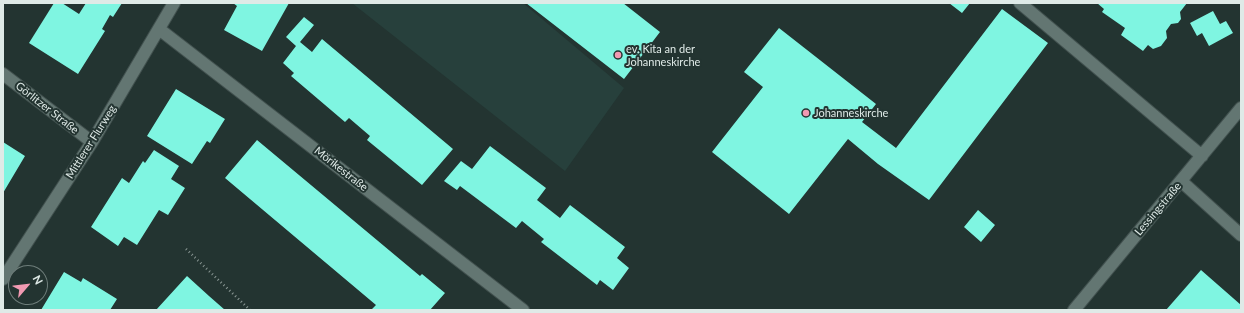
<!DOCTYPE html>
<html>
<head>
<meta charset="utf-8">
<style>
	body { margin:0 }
	#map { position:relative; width:1244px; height:313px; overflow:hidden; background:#233431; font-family:Lato,sans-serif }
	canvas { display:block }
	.frame { position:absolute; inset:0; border:4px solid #dfeae7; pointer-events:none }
	.north { position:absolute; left:8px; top:265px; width:40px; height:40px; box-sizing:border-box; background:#233431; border:1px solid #6e7d7a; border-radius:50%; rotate:62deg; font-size:11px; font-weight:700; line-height:16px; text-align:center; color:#dfeae7 }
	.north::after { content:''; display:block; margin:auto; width:14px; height:18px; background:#f19ab2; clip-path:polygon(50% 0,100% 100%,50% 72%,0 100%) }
</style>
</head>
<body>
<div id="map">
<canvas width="1244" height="313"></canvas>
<div class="frame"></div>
<div class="north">N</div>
</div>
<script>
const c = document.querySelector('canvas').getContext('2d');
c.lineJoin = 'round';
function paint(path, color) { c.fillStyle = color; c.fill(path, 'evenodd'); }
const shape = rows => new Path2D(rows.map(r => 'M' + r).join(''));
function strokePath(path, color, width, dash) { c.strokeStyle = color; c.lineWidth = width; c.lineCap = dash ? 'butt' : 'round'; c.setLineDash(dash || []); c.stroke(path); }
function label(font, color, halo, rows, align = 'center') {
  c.font = font + ' Lato,sans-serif'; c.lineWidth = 4; c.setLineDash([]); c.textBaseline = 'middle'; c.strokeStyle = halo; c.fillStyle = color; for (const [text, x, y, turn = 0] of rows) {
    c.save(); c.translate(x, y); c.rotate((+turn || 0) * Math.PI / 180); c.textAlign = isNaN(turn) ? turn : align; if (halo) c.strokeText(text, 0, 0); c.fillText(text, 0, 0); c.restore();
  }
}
const built = shape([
	[352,3,523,3,624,88,565,171]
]);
const building = shape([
	[54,3,62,3,79,14,86,3,122,3,113,17,110,15,102,29,105,31,78,74,29,43],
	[233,3,289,3,262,51,224,30,237,6],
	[526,3,623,3,660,32,624,79],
	[949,3,970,3,962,13],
	[1097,3,1187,3,1180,12,1181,19,1178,23,1171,24,1166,31,1167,38,1161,46,1153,49,1148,45,1143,51,1121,35,1125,28,1102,12,1104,9],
	[1002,9,1048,43,929,200,878,164,848,139,789,214,712,152,763,87,744,72,779,28,876,104,862,122,896,148],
	[1213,11,1220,24,1226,21,1233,33,1209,46,1202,33,1197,36,1190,23],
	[304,17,314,25,300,42,312,52,322,39,453,149,422,185,367,140,370,136,349,118,345,122,291,76,294,73,283,63,296,46,286,37],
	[176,89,225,119,210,143,207,141,192,164,147,136],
	[257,140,420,276,422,274,445,293,430,310,371,310,376,305,225,178],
	[3,142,25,156,3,193],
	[490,146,546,188,537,200,560,218,570,205,625,247,617,258,629,268,613,290,600,280,597,285,541,242,544,239,522,221,516,228,460,186,457,190,444,181,461,161,472,169],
	[154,150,179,166,171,179,185,188,168,215,159,210,137,245,124,237,118,246,91,227,122,178,129,183,143,161,145,163],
	[978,210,995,225,981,242,964,227],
	[1201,270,1241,305,1241,310,1166,310],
	[64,272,81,282,83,278,117,299,110,310,41,310],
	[187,276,209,296,225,310,156,310]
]);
const path = shape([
	[186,249,250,310]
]);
const minor = shape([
	[1020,3,1202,156],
	[159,29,523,310],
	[3,74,92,142],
	[1181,181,1241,235],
	[3,279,92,142,174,3],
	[1074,310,1241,108]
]);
const markers = [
	[618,55,4,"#f19ab2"],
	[806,113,4,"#f19ab2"]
];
const poiNames = [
	["ev. Kita an der",626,49],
	["Johanneskirche",626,62],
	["Johanneskirche",814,113]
];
const streetNames = [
	["Görlitzer Straße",47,108,38],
	["Mittlerer Flurweg",91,142,-58],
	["Mörikestraße",341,169,38],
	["Lessingstraße",1158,209,-50]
];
paint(built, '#27403c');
paint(building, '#7ff5e1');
strokePath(minor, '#42514f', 14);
strokePath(path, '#8a9794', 2.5, [1, 3]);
strokePath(minor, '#637672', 12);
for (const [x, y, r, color] of markers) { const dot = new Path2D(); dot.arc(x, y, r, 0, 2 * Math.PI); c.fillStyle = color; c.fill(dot); strokePath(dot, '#233431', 1.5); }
label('11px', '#dfeae7', '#233431', poiNames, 'left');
label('11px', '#dfeae7', '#233431', streetNames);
</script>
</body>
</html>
